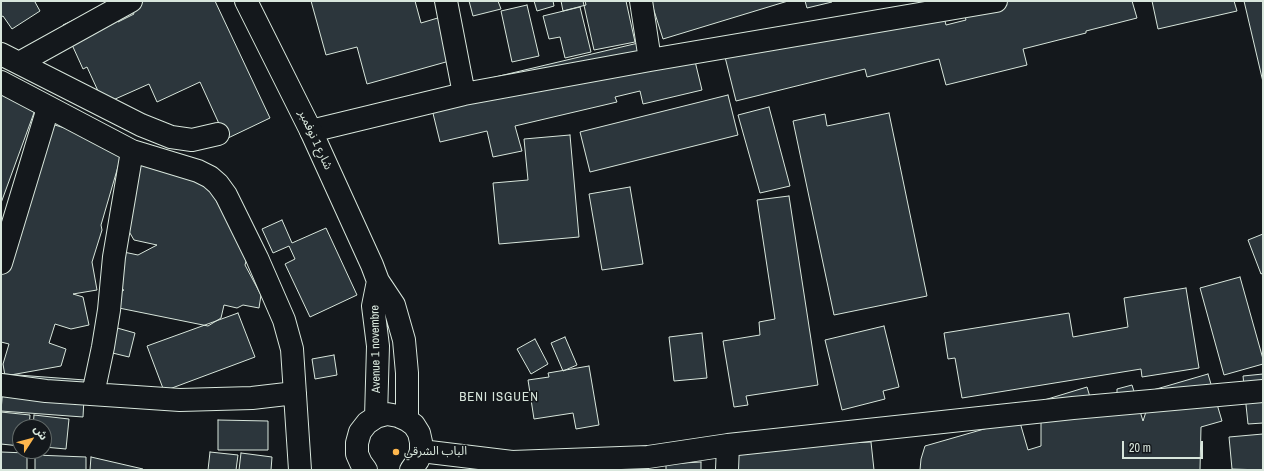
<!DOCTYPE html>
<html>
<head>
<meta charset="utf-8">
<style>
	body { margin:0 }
	#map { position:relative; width:1264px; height:471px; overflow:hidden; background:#14181c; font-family:"Archivo Narrow","Noto Sans Arabic",sans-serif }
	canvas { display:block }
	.frame { position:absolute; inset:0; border:2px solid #d8e6dc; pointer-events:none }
	.north { position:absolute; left:12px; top:419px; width:40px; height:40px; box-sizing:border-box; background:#14181c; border:1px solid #626a69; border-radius:50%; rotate:54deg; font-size:11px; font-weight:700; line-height:16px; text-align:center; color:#d8e6dc }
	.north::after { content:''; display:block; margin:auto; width:14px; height:18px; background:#ffb74d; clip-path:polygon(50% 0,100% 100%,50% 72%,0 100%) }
	.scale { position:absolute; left:1122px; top:441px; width:81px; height:18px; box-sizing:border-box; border:2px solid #d8e6dc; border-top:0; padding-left:5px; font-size:12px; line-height:14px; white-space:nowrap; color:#d8e6dc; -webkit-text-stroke:3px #14181c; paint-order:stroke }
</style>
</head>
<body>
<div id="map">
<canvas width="1264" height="471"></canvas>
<div class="frame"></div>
<div class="north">ش</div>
<div class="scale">20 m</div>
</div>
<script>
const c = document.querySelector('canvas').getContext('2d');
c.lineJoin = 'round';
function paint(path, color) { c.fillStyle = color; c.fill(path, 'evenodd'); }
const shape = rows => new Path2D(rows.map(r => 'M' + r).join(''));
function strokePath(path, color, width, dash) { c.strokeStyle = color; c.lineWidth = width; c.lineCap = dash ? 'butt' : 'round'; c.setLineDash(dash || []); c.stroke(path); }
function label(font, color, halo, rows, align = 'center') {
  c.font = font + ' "Archivo Narrow","Noto Sans Arabic",sans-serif'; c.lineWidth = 3; c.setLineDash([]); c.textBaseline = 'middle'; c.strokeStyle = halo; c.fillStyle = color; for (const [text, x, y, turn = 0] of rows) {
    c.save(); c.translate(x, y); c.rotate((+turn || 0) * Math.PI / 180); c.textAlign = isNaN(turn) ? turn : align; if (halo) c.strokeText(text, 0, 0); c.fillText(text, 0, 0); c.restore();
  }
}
const building = shape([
	[1,1,37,1,35,2,40,11,12,29,3,16,1,17,1,1],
	[128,1,215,1,270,118,226,139,200,82,157,102,149,84,104,104,87,67,83,69,63,25,110,3,118,22,134,14,128,1],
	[311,1,415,1,421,23,441,17,453,60,367,84,357,47,326,55,311,1],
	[469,1,498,1,501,9,473,16,469,1],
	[534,1,553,1,554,6,537,11,534,1],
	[561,1,585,1,586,5,563,11,561,1],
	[583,1,626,1,635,42,594,50,583,1],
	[651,1,788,1,663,39,651,1],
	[805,1,832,1,832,2,807,8,805,1],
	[940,1,946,25,966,20,962,5,978,1,1132,1,1137,18,1086,31,1086,33,1023,49,1027,65,946,85,939,59,867,77,865,69,736,101,723,49,940,1],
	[1152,1,1234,1,1237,11,1158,29,1152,1],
	[1244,1,1263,1,1263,82,1244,1],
	[527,5,539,56,512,62,501,11,527,5],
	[580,7,591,52,565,58,560,37,549,39,543,16,580,7],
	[655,39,662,65,694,57,702,90,643,104,640,91,615,97,617,102,515,126,522,151,493,157,487,131,440,142,428,93,655,39],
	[1,90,35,110,1,203,1,90],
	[728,95,738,135,590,172,580,132,728,95],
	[769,107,790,186,760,193,738,115,769,107],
	[889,113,927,296,834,315,793,121,825,114,827,126,889,113],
	[35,119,124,146,101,225,102,230,92,262,97,290,73,294,83,297,89,325,71,329,55,324,49,343,66,349,61,366,5,376,3,364,9,344,1,342,1,232,35,119],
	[570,135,579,237,499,244,493,183,528,180,524,139,570,135],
	[124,159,202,174,247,258,245,265,261,295,259,308,243,305,237,308,224,305,221,318,208,326,114,307,110,298,124,290,114,288,119,251,138,255,157,245,134,240,127,228,124,159],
	[630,187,643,264,602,270,589,194,630,187],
	[789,196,818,385,746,396,748,405,734,407,723,341,760,335,759,322,775,319,757,200,789,196],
	[282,220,292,243,326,228,357,295,310,317,285,264,295,259,289,246,273,253,262,229,282,220],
	[1263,234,1263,273,1261,274,1248,240,1263,234],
	[1240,277,1263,359,1263,364,1224,375,1200,288,1240,277],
	[1186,288,1199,368,1142,377,1141,369,962,398,955,358,948,359,944,333,1069,313,1073,337,1128,327,1124,298,1186,288],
	[238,313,255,357,164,391,147,346,238,313],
	[103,324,135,333,129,357,96,349,103,324],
	[884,326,899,387,883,391,885,399,842,410,825,340,884,326],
	[702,333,707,378,674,381,669,337,702,333],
	[565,337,577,365,563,371,551,343,565,337],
	[535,339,548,364,531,374,517,349,535,339],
	[334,355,337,375,315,379,312,359,334,355],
	[589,366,599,425,576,429,573,413,534,419,528,380,549,377,548,373,589,366],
	[4,374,85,380,83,417,1,411,4,374],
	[1208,374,1222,421,1201,427,1200,470,920,470,921,459,925,446,1019,419,1028,450,1041,446,1041,401,1087,387,1093,407,1117,400,1117,389,1132,385,1143,421,1153,390,1208,374],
	[1263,374,1263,423,1248,424,1243,376,1263,374],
	[1,412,30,415,29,427,20,427,20,446,1,444,1,412],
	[34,415,69,419,66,449,44,447,44,427,33,427,34,415],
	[218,420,268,421,268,450,218,450,218,420],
	[1263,434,1263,470,1232,469,1229,437,1263,434],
	[871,442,874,470,732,470,735,448,871,442],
	[1,452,27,453,27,470,1,470,1,452],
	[210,452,238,455,236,470,208,470,210,452],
	[241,453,272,457,271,470,239,470,241,453],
	[35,455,86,457,86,470,35,470,35,455],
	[91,457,143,469,143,470,90,470,91,457],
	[701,462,701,470,666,470,666,464,701,462]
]);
const street = shape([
	[446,1,464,94],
	[641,1,650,60],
	[1,54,141,125,171,137,192,140,218,134],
	[19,63,131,1],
	[1,82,132,151,198,171,210,177,218,184,226,195,257,258,284,320,292,349,300,470],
	[311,131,464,94,650,60,996,1],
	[1,263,48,108],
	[1,385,46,391,180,400,252,398,295,393],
	[93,394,103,347,109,310,114,257,132,151],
	[421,451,512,462,648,457,728,445,1073,408,1263,391],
	[727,470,728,445]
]);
const secondary = shape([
	[246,1,311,131,372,265,378,281,394,305,404,340,407,373,407,420],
	[376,417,378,346,373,306,378,281],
	[366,470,361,463,357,454,357,443,360,432,367,423,376,417,387,414,398,416,407,420,414,425,419,433,421,442,421,451,418,460,411,470]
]);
const markers = [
	[396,452,4,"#ffb74d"]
];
const streetNames = [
	["شارع 1 نوفمبر",315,140,65],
	["Avenue 1 novembre",376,349,-91]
];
const poiNames = [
	["الباب الشرقي",404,452]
];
const neighbourhoodNames = [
	["BENI ISGUEN",499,398]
];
paint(building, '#2c363c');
strokePath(building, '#d8e6dc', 1);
strokePath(street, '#d8e6dc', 24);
strokePath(secondary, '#d8e6dc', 24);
strokePath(street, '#14181c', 22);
strokePath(secondary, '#14181c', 22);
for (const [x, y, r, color] of markers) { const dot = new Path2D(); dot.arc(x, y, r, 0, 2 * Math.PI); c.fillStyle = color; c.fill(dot); strokePath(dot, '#14181c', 1.5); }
label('12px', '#d8e6dc', '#14181c', streetNames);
label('12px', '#d8e6dc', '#14181c', poiNames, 'left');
c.letterSpacing = '1px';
label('13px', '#d8e6dc', '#14181c', neighbourhoodNames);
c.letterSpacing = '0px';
</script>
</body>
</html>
